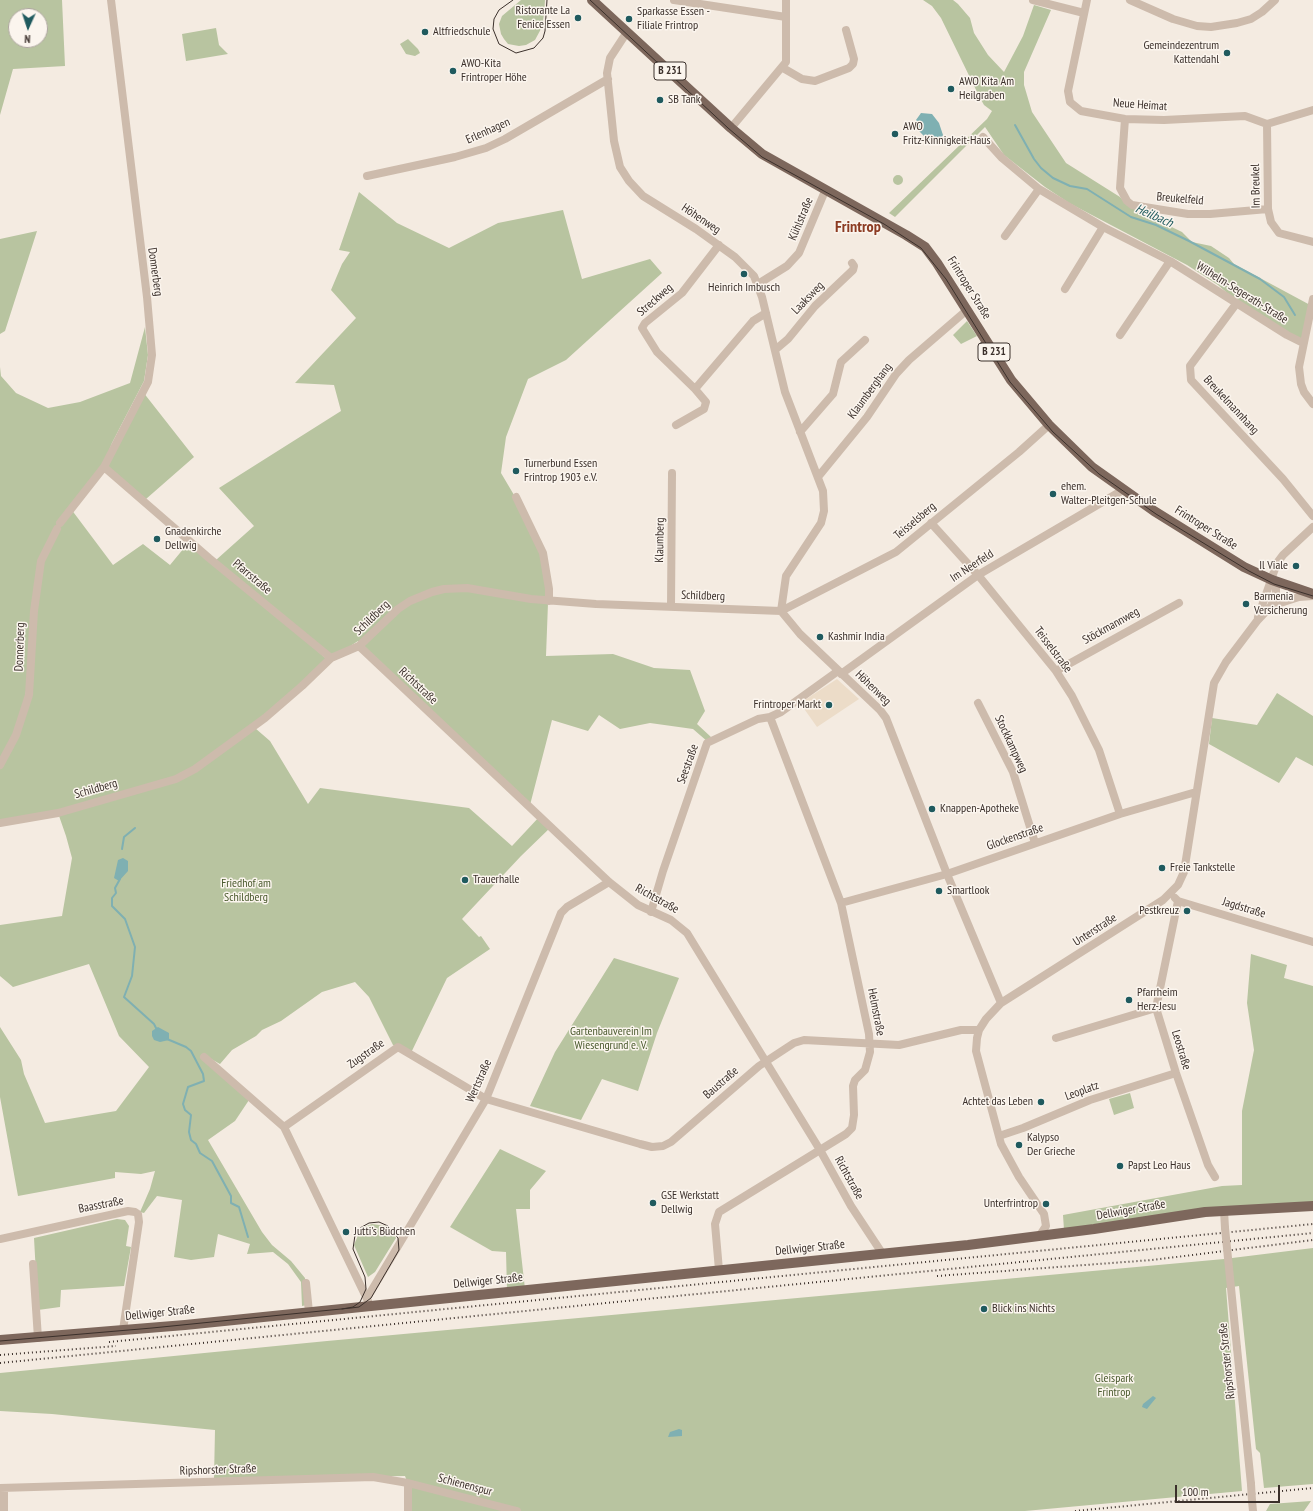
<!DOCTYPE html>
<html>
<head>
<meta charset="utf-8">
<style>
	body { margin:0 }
	#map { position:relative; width:1313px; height:1511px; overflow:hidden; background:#f4ebe1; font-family:"PT Sans Narrow",sans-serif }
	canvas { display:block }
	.north { position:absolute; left:8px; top:8px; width:40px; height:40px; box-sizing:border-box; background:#fbf5ee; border:1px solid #aea6a0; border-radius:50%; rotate:183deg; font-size:11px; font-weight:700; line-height:16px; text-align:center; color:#3b302b }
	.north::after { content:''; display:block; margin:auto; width:14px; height:18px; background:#1f5a5e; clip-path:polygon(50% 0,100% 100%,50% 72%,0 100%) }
	.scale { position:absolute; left:1175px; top:1485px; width:105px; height:18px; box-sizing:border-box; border:2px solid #3b302b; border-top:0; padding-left:5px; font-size:12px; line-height:14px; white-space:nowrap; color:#3b302b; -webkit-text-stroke:3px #fbf5ee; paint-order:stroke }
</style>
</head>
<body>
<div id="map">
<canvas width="1313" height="1511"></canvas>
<div class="north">N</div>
<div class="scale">100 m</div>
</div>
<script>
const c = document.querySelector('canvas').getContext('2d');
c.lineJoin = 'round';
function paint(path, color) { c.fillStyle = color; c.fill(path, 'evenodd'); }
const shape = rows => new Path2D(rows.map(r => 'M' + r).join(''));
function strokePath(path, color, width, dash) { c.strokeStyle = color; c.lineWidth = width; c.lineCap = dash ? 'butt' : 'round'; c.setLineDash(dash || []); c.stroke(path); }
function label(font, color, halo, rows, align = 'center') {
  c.font = font + ' "PT Sans Narrow",sans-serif'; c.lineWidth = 3; c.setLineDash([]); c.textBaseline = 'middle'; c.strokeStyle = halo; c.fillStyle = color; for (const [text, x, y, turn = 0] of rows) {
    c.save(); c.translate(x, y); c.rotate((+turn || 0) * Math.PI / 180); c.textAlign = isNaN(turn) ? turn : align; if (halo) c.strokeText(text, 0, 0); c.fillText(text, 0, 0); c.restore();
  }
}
const green = shape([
	[0,0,62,0,65,66,13,69,0,115],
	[16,16,40,16,40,40,16,40],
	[521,0,545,0,544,14,542,27,535,40,526,45,519,46,508,44,504,39,501,34,499,24,502,16],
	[923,0,953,0,958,4,970,18,974,33,988,55,1004,72,1023,36,1034,5,1051,10,1024,72,1024,85,1032,112,1066,163,1120,197,1128,206,1182,232,1192,242,1211,246,1229,258,1234,264,1312,306,1304,342,1234,299,1218,285,1187,265,1069,203,1045,187,1004,155,985,127,895,217,889,213,987,119,992,111,984,105,979,96,941,18,932,6],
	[216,28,219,45,228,54,186,61,182,34],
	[408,39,418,49,420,53,415,56,406,54,400,44],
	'893 180a5 5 0 1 1 10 0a5 5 0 1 1-10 0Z',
	[359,192,397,223,449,248,498,223,563,210,582,279,650,259,662,273,566,360,528,379,506,437,501,473,514,495,543,555,548,603,546,656,613,654,654,668,690,670,705,711,697,724,711,737,708,742,693,729,650,723,620,729,599,715,588,731,552,720,530,805,358,641,331,659,216,560,254,526,219,488,341,411,334,385,295,383,356,318,331,290,342,264,350,252,339,250],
	[37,231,5,331,0,334,0,239],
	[967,321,977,336,961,344,953,335],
	[145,327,148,355,144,381,112,443,103,466,62,517,40,561,24,709,0,763,0,367,1,376,16,393,48,408,80,402,130,383],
	[143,392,194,457,146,499,106,466],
	[71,509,113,565,143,544,170,565,189,542,329,661,255,728,270,741,308,804,320,788,469,808,512,846,540,816,552,826,521,856,462,919,479,937,481,936,490,949,447,978,410,1055,393,1045,369,997,355,982,322,992,281,1021,262,1030,256,1036,232,1050,220,1064,211,1059,251,1097,235,1121,208,1140,262,1232,272,1245,291,1261,305,1278,307,1305,302,1306,301,1282,288,1264,273,1252,247,1254,250,1244,218,1234,214,1257,191,1260,174,1257,182,1200,157,1196,144,1213,140,1212,150,1189,155,1171,141,1174,115,1172,115,1178,18,1196,0,1097,0,1027,21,1060,24,1074,45,1123,116,1111,149,1067,119,1036,89,964,13,987,0,976,0,925,62,916,72,858,66,836,58,813,0,822,0,766,26,710,41,562,64,519],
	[1277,693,1313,716,1313,766,1296,757,1279,783,1209,744,1212,718,1257,725],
	[1251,954,1287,965,1284,978,1313,986,1313,1204,1064,1230,1063,1215,1222,1186,1242,1185,1242,1111,1254,1050,1247,1003],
	[614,958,679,978,657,1033,638,1091,602,1079,581,1120,530,1106,555,1052],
	[1130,1093,1134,1108,1114,1115,1109,1099],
	[500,1149,546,1171,530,1190,530,1209,516,1209,525,1289,507,1290,506,1252,492,1251,450,1227],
	[117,1219,125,1220,129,1226,126,1246,131,1247,124,1286,61,1290,60,1307,38,1310,34,1238],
	[372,1224,386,1226,392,1230,396,1238,375,1272,368,1277,354,1245,359,1233,364,1227],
	[1313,1248,1313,1484,1264,1488,1260,1453,1256,1449,1239,1286,1226,1288,1242,1491,1025,1511,411,1511,412,1494,405,1476,214,1478,215,1430,52,1414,0,1411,0,1373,327,1341,1224,1259],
	[1311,1501,1304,1511,1266,1511,1270,1504]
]);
const plaza = shape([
	[837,679,859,699,817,727,800,703]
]);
const water = shape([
	[921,113,932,114,939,123,943,135,939,142,928,140,917,129,916,120],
	[123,858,128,861,128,871,119,881,114,878,118,860],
	[158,1027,169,1033,169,1040,160,1042,154,1040,152,1036,152,1031],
	[1153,1396,1156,1398,1151,1404,1147,1409,1142,1407,1143,1404],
	[679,1429,682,1430,682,1436,668,1437,670,1432]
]);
const stream = shape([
	[1015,125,1034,159,1041,168,1053,178,1070,186,1087,189,1131,217,1156,225,1189,241,1260,279,1284,297,1295,315],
	[122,849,124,837,135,828],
	[120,879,115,888,116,893,112,898,112,906,125,919,135,947,132,976,124,997,154,1024,157,1030],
	[167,1039,186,1047,191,1051,203,1074,204,1081,188,1087,183,1104,185,1110,191,1115,189,1132,191,1140,196,1144,200,1153,212,1161,231,1196,231,1203,239,1207,248,1237]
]);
const minor = shape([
	[674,0,786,17],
	[1033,0,1084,13],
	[1087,0,1068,91,1070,102,1081,111,1125,119,1164,120,1245,116,1267,124,1313,110],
	[1130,0,1173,19,1197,26,1211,27,1237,23,1251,19,1262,12,1275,0],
	[627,32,610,58,607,73,614,141,620,167,629,181,643,196,696,229,735,257,754,276,762,297,785,392,823,491,824,511,821,523,786,576,781,611,800,634,880,710,886,718,947,874,1001,1003],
	[783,68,802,79,815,81,849,68,853,64,854,59,846,30],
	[1125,119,1120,188,1127,201,1132,205,1188,214,1210,214,1268,209],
	[1267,124,1268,209,1271,222,1279,233,1313,242],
	[731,128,786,62,786,0],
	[983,137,1002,158,1039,189,1103,227,1170,261,1287,335,1303,343],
	[367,176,455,157,486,148,505,139,608,79],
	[1005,236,1039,189],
	[758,284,787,266,799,253,825,191],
	[1065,289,1103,227],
	[1313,299,1299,367,1301,384,1304,392,1313,404],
	[1236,304,1190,366,1191,380,1283,479,1313,516],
	[1120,335,1170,261],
	[775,350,788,339,815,306,853,270,854,266,852,263],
	[695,389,657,352,642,328,645,323,682,293,719,245],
	[676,425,704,409,706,402,695,389,753,321,766,313],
	[800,432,833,394,841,362,865,340],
	[104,467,209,558,331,658],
	[818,477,867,417,896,374,909,360,967,310],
	[516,497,543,553,549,589,549,601],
	[60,523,104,467,148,382,152,355,147,297,111,0],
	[931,523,978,575,1056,671,1072,696,1099,750,1120,814],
	[1271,606,1299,597,1313,596],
	[671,607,672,473],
	[1258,617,1277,563,1283,555,1313,527],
	[359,646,609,882,638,905,671,920,687,933,820,1150,851,1206,882,1253],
	[1056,671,1179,603],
	[841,674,978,575,1123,490],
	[978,703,1013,772,1035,843],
	[0,765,16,735,29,695,34,611,41,561,57,529],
	[0,823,58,813,176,779,195,769,265,718,302,686,331,658,359,646,398,609,410,601,432,592,444,589,467,588,531,599,596,604,781,611,896,552,1019,452,1049,425],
	[1175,898,1178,901,1313,942],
	[1178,901,1156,1008,1176,1073,1208,1165,1215,1177],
	[841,903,947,874,1120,814,1196,792],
	[651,912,663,871,707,743,758,719,770,717,781,712,838,671],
	[1056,1038,1156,1008],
	[204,1057,284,1127,368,1301],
	[284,1127,398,1047,486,1099,640,1144,652,1147,663,1146,671,1142,759,1066,794,1043,804,1040,899,1045,961,1030,979,1030],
	[999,1136,1023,1128,1090,1100,1176,1073],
	[1224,1210,1225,1228],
	[1040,1235,1046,1226,1044,1214,1019,1177,1001,1144,976,1051,977,1038,979,1030,986,1019,1001,1003,1163,900,1178,885,1184,872,1214,683,1226,662,1257,621,1271,606,1276,593,1276,587,1272,580],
	[0,1239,128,1211,135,1212,138,1214,139,1222,123,1330],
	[33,1264,38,1338],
	[719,1270,715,1224,719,1212,846,1134,852,1128,854,1115,853,1086,855,1080,865,1070,870,1052,869,1034,841,903,770,717],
	[306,1283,309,1312],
	[367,1298,486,1099,561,913,567,907,609,882],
	[1237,1348,1251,1484],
	[408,1483,408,1511],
	[0,1488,373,1477,408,1483,517,1511],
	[1252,1501,1253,1511],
	[4,1511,4,1488]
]);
const major = shape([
	[592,0,731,128,762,154,906,235,925,247,937,263,1011,380,1049,425,1092,467,1154,511,1244,567,1272,580,1313,594],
	[0,1340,185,1325,968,1245,1094,1229,1205,1212,1313,1206]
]);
const tram = shape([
	[513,0,499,10,494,19,493,29,499,44,516,53,534,48,543,38,545,31,547,0],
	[590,0,728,128,762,157,884,224,921,248,946,279,1010,382,1053,432,1099,474,1156,514,1249,571,1274,584,1313,596],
	[0,1341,152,1328,351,1308,359,1307,371,1298,399,1250,398,1238,388,1226,379,1222,369,1223,360,1228,355,1235,353,1249,365,1277,366,1289,360,1302,353,1307,342,1309]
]);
const rail = shape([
	[937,1276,1152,1260,1313,1240],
	[109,1342,1313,1224],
	[0,1355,116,1346],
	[0,1363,1313,1233],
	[1075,1511,1313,1488]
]);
const minorBridge = shape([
	[1225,1228,1237,1348],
	[1251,1484,1252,1501]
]);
const markers = [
	[578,18,4,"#1f5a5e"],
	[629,19,4,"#1f5a5e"],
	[425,32,4,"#1f5a5e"],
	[1227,53,4,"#1f5a5e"],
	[453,71,4,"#1f5a5e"],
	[951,89,4,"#1f5a5e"],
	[660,100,4,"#1f5a5e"],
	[895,134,4,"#1f5a5e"],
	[744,274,4,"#1f5a5e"],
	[516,471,4,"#1f5a5e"],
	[1053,494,4,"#1f5a5e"],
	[157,539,4,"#1f5a5e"],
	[1296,566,4,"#1f5a5e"],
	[1246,604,4,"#1f5a5e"],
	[820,637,4,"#1f5a5e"],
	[829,705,4,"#1f5a5e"],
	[932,809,4,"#1f5a5e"],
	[1162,868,4,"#1f5a5e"],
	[465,880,4,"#1f5a5e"],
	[939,891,4,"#1f5a5e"],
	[1187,911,4,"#1f5a5e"],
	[1129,1000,4,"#1f5a5e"],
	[1041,1102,4,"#1f5a5e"],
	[1019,1145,4,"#1f5a5e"],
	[1120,1166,4,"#1f5a5e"],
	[653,1203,4,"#1f5a5e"],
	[1046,1204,4,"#1f5a5e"],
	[346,1232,4,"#1f5a5e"],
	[984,1309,4,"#1f5a5e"]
];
const shields = [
	[670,71,32],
	[994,352,32]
];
const shieldNames = [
	["B 231",670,71],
	["B 231",994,352]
];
const poiNames = [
	["Ristorante La",570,11,"right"],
	["Fenice Essen",570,25,"right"],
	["Sparkasse Essen -",637,12],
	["Filiale Frintrop",637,26],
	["Altfriedschule",433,32],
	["Gemeindezentrum",1219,46,"right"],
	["Kattendahl",1219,60,"right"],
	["AWO-Kita",461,64],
	["Frintroper Höhe",461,78],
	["AWO Kita Am",959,82],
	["Heilgraben",959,96],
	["SB Tank",668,100],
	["AWO",903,127],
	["Fritz-Kinnigkeit-Haus",903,141],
	["Heinrich Imbusch",744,288,"center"],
	["Turnerbund Essen",524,464],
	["Frintrop 1903 e.V.",524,478],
	["ehem.",1061,487],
	["Walter-Pleitgen-Schule",1061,501],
	["Gnadenkirche",165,532],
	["Dellwig",165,546],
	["Il Viale",1288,566,"right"],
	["Barmenia",1254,597],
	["Versicherung",1254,611],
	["Kashmir India",828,637],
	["Frintroper Markt",821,705,"right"],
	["Knappen-Apotheke",940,809],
	["Freie Tankstelle",1170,868],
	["Trauerhalle",473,880],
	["Smartlook",947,891],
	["Pestkreuz",1179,911,"right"],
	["Pfarrheim",1137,993],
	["Herz-Jesu",1137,1007],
	["Achtet das Leben",1033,1102,"right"],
	["Kalypso",1027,1138],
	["Der Grieche",1027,1152],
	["Papst Leo Haus",1128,1166],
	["GSE Werkstatt",661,1196],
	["Dellwig",661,1210],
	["Unterfrintrop",1038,1204,"right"],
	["Jutti's Büdchen",354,1232],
	["Blick ins Nichts",992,1309]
];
const streetNames = [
	["Neue Heimat",1140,105,4],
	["Erlenhagen",488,131,-24],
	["Im Breukel",1256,186,-91],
	["Breukelfeld",1180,199,5],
	["Höhenweg",701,219,34],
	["Kühlstraße",801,219,-67],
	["Donnerberg",155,272,82],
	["Frintroper Straße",969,288,58],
	["Wilhelm-Segerath-Straße",1242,293,32],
	["Laaksweg",808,298,-46],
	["Streckweg",655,300,-41],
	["Klaumberghang",870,391,-54],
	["Breukelmannhang",1231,405,47],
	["Teisselsberg",915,521,-40],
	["Frintroper Straße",1206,528,32],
	["Klaumberg",660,540,-89],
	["Im Neerfeld",972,566,-33],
	["Pfarrstraße",252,577,40],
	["Schildberg",703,596,2],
	["Schildberg",372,618,-44],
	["Stöckmannweg",1111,626,-29],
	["Donnerberg",20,647,-88],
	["Teisselstraße",1053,650,53],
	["Richtstraße",418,686,43],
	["Höhenweg",873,688,44],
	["Stockkampweg",1011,744,65],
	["Seestraße",688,764,-70],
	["Schildberg",96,789,-16],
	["Glockenstraße",1015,837,-19],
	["Richtstraße",657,899,29],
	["Jagdstraße",1244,908,17],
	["Unterstraße",1095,930,-33],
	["Helmstraße",876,1012,79],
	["Leostraße",1181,1050,73],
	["Zugstraße",366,1054,-35],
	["Wertstraße",479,1081,-66],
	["Baustraße",721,1083,-41],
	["Leoplatz",1082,1091,-20],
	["Richtstraße",849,1178,61],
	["Baasstraße",101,1205,-11],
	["Dellwiger Straße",1131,1210,-10],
	["Dellwiger Straße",810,1248,-6],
	["Dellwiger Straße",488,1281,-6],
	["Dellwiger Straße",160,1313,-6],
	["Ripshorster Straße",1227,1361,-96],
	["Ripshorster Straße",218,1470,-2],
	["Schienenspur",465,1485,15]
];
const parkNames = [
	["Friedhof am",246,884],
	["Schildberg",246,898],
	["Gartenbauverein Im",611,1032],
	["Wiesengrund e. V.",611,1046],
	["Gleispark",1114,1379],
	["Frintrop",1114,1393]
];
const waterNames = [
	["Heilbach",1154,216,24]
];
const districtNames = [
	["Frintrop",858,227]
];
paint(green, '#b8c4a0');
paint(plaza, '#ecdcc8');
paint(water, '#7fb0b2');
strokePath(stream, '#7fb0b2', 2);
strokePath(minor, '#cdbbac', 8);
strokePath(major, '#7d675c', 10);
strokePath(tram, '#3b302b', 1);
strokePath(rail, '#3b302b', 2, [1, 3]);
strokePath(minorBridge, '#cdbbac', 8);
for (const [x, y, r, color] of markers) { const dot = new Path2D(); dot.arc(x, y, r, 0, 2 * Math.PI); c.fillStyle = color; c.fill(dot); strokePath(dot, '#fbf5ee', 1.5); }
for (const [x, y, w] of shields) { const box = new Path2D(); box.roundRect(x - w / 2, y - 9, w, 18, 3); c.fillStyle = '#fbf5ee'; c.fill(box); strokePath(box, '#3b302b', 1); }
label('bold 11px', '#3b302b', null, shieldNames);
label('12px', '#3b302b', '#fbf5ee', poiNames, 'left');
label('12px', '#3b302b', '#fbf5ee', streetNames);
label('12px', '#4a5a2e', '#fbf5ee', parkNames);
label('italic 13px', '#1f5a5e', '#fbf5ee', waterNames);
label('bold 16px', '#8c3b22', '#fbf5ee', districtNames);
</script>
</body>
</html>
